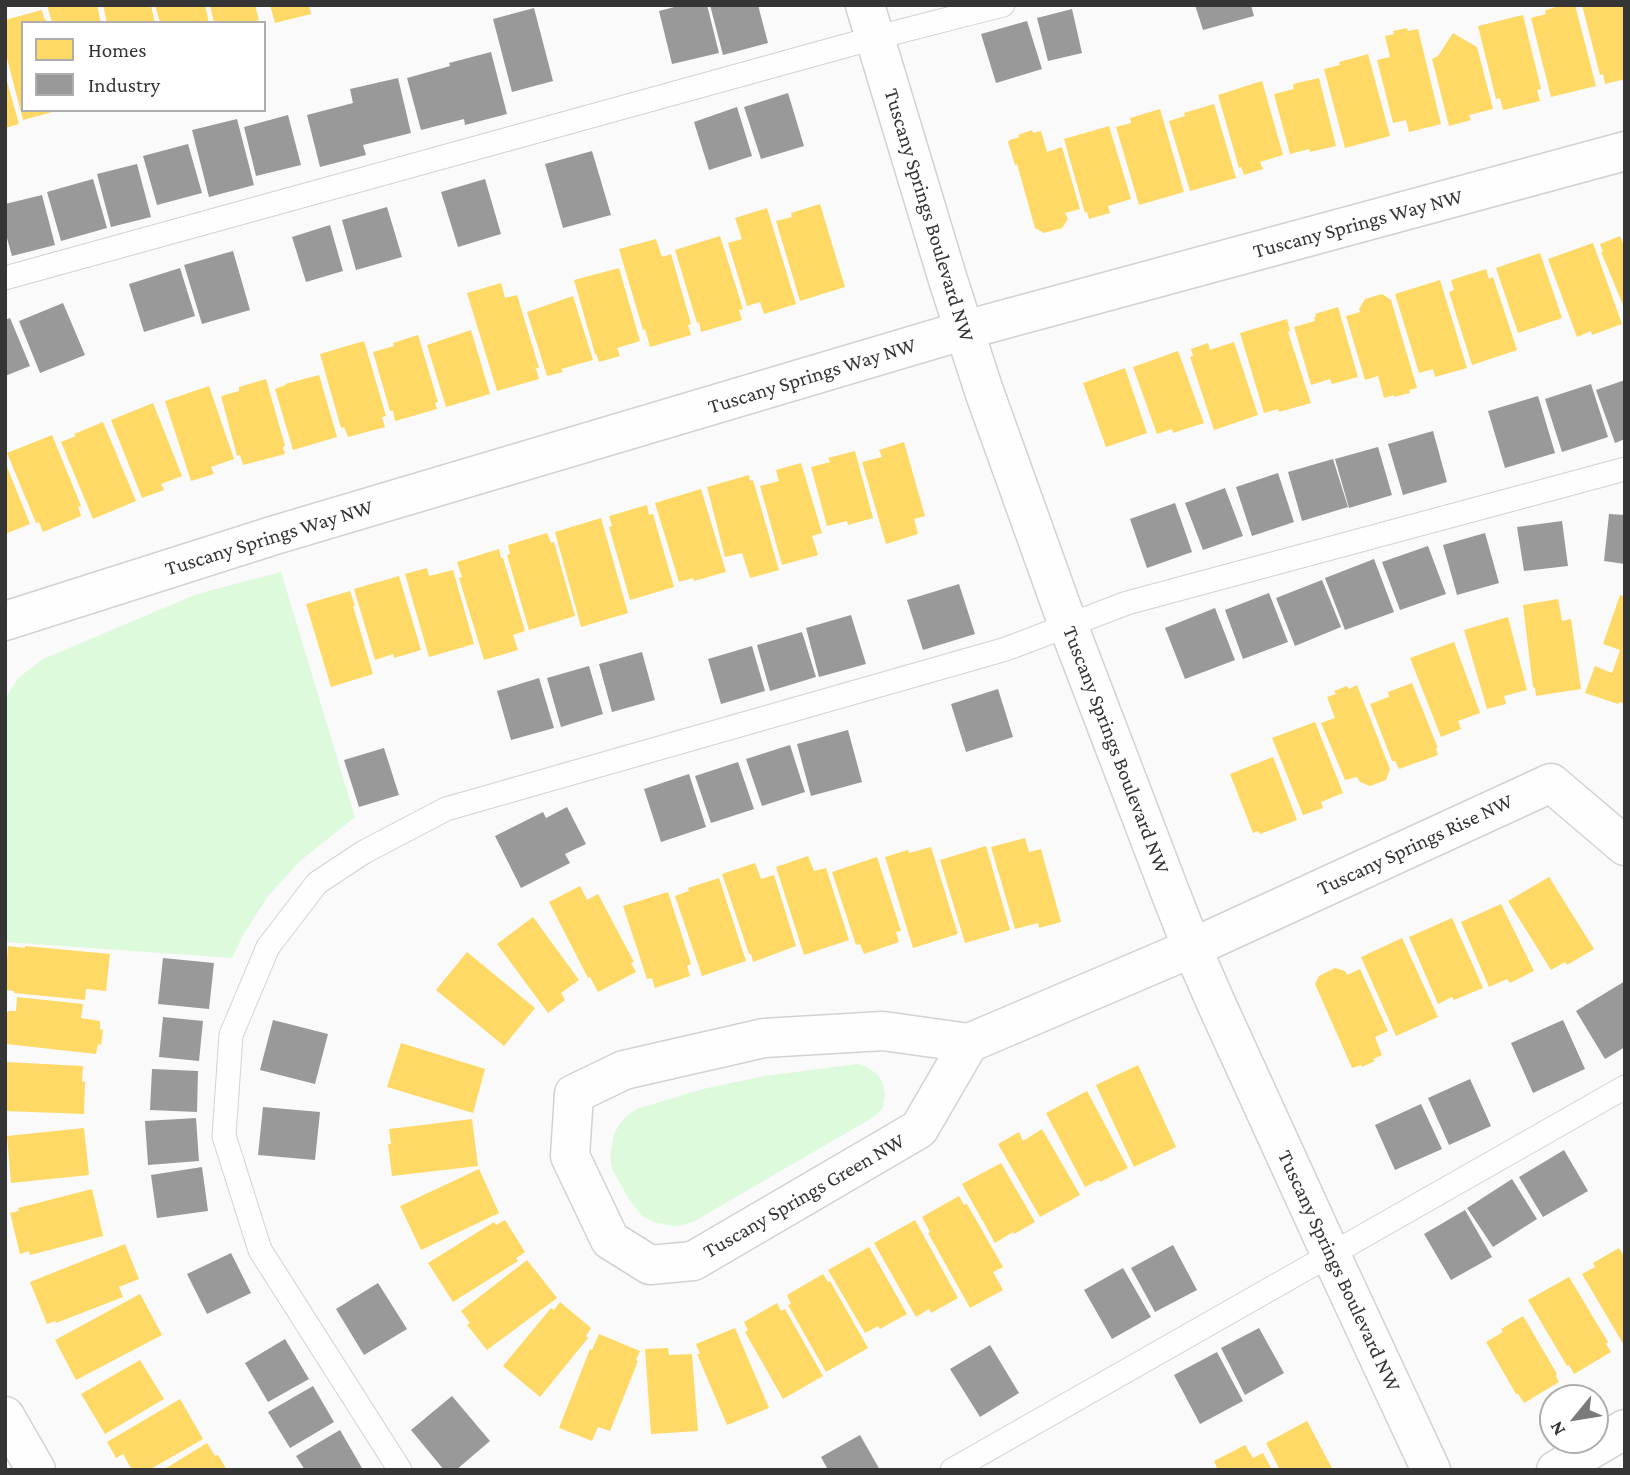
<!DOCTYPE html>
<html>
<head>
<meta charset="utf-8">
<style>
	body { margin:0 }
	#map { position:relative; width:1630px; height:1475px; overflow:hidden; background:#fafafa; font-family:"Crimson Pro",serif }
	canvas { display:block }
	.frame { position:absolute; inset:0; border:7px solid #353536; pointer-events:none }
	.legend { position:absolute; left:21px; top:21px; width:245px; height:91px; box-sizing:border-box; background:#fff; border:2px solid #aeaeaf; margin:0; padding:9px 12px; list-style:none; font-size:21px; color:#353536 }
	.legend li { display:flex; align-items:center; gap:14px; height:35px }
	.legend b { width:35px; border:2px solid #aeaeaf }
	.north { position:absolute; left:1539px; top:1384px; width:70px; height:70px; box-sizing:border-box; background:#fff; border:2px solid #aeaeaf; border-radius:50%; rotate:240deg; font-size:19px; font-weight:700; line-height:28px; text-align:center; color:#353536 }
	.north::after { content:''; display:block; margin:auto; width:24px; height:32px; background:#7a7a7b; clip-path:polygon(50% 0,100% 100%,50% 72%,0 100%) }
</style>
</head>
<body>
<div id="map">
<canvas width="1630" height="1475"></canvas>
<div class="frame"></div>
<ul class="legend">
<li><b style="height:19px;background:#ffd966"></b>Homes</li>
<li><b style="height:19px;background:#999"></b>Industry</li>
</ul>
<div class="north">N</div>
</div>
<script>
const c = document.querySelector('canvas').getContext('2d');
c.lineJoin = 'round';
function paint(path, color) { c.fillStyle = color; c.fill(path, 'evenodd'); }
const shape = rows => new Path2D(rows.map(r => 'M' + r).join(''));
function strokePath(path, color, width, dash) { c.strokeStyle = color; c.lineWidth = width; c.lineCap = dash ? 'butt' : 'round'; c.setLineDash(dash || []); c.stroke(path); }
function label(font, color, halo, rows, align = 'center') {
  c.font = font + ' "Crimson Pro",serif'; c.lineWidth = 7; c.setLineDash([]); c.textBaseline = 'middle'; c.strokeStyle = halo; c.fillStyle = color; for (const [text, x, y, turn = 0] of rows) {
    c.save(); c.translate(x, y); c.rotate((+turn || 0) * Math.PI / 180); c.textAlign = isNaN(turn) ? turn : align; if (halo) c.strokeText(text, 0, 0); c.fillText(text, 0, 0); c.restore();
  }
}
const green = shape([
	[281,572,355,817,300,861,269,895,244,933,232,958,5,942,5,699,18,678,43,659,197,594],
	[858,1064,868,1068,877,1074,883,1083,885,1096,882,1109,872,1118,693,1222,680,1226,667,1225,654,1222,642,1216,629,1199,612,1169,610,1157,614,1134,620,1123,629,1114,640,1108,703,1089,764,1076]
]);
const homes = shape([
	[47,5,97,5,101,23,52,23],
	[103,5,151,5,155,23,107,23],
	[155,5,205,5,209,23,160,23],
	[210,5,255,5,259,20,249,23,214,23],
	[270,5,309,5,311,14,275,23],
	[1564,5,1575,5,1596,86,1551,97,1531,18,1546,14,1545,10],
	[1582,5,1625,5,1625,79,1605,84,1603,74,1600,75],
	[42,10,44,19,45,18,47,23,23,23,23,110,56,111,23,120,5,51,5,20],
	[1523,15,1541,89,1537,90,1540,101,1503,110,1500,98,1496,99,1478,26],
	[1407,28,1408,31,1418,29,1441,124,1409,132,1406,120,1393,123,1377,60,1390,57,1385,36,1394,34,1393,31],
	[1453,33,1477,47,1493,109,1469,115,1471,120,1449,126,1432,59,1438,56],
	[1368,54,1390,136,1345,148,1324,69,1340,65,1339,62],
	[5,74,19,124,5,128],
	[1319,78,1336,146,1310,152,1309,149,1290,154,1274,94,1294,89,1293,84],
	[1262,81,1283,155,1260,162,1263,169,1244,175,1241,167,1239,168,1218,95],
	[1214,104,1236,178,1190,191,1169,121,1185,116,1184,113],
	[1160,109,1184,192,1139,205,1116,127,1131,123,1130,118],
	[1109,126,1131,199,1108,206,1110,213,1089,219,1087,212,1085,213,1064,139],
	[1032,130,1033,133,1041,131,1047,152,1062,147,1080,209,1065,213,1068,219,1062,228,1044,233,1035,228,1017,164,1015,165,1008,142,1010,140,1019,137,1018,135],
	[820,204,845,287,800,301,776,221,792,217,791,213],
	[767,208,796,304,764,314,760,302,747,306,728,243,742,239,735,218],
	[720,236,743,309,739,310,742,320,701,332,699,322,697,323,675,250],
	[1620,236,1623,243,1625,243,1625,310,1601,252,1603,252,1600,244],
	[656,239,662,257,671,254,691,324,688,325,691,335,650,347,645,329,643,330,619,249],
	[1593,243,1622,324,1592,335,1591,331,1577,337,1548,259],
	[1540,253,1562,318,1518,333,1496,268],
	[619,268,640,341,617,348,620,356,599,362,596,354,595,354,574,280],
	[1486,269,1489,279,1493,277,1517,350,1472,365,1449,292,1454,290,1451,280],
	[1440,280,1467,368,1435,377,1433,369,1419,373,1395,294],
	[501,283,505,298,517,295,539,368,536,368,539,379,497,391,467,293],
	[1382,294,1391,300,1417,388,1409,390,1410,393,1394,397,1394,395,1384,398,1378,376,1365,380,1346,316,1360,312,1359,309,1365,299],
	[573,296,593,360,561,369,563,372,547,376,527,312],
	[1338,307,1358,377,1332,384,1330,379,1311,385,1294,327,1315,321,1314,317,1316,317,1315,314],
	[1287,319,1290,331,1288,332,1311,403,1279,412,1278,409,1264,413,1240,333],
	[471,330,490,394,446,407,427,345],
	[418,335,438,402,435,403,437,409,395,421,393,411,390,411,373,352,394,346,393,343],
	[364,341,386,416,382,417,385,427,348,437,344,427,341,428,320,354],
	[1234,342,1258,415,1214,430,1190,357,1193,356,1191,349,1208,343,1210,350],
	[1178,351,1204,423,1173,433,1172,429,1157,434,1133,367],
	[1125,368,1147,433,1106,447,1083,383],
	[319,375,337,437,293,450,275,389,286,385,285,384],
	[266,379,285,446,283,447,285,454,243,465,240,455,237,456,221,396,239,391,239,387],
	[209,386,234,459,211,467,214,474,191,481,165,401],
	[153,403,182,476,161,484,164,490,142,498,111,420],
	[103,422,136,501,93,519,61,442,76,436,74,434],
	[52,435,81,506,78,507,81,516,43,532,39,522,36,523,7,453],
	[904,442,925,516,914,519,918,534,886,544,862,462,882,457,879,450],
	[855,451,873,518,848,525,847,521,827,526,811,467,830,462,828,458],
	[5,462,30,524,5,534],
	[801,463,822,533,812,536,818,555,782,565,760,486,779,481,776,470],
	[749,475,750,481,753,480,779,570,750,578,742,553,725,557,707,487],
	[701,489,726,572,694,581,693,578,679,582,655,503],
	[647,505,649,515,653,514,674,587,630,600,609,527,612,526,609,516],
	[601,518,628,613,581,627,555,532],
	[547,533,551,543,554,542,575,616,529,630,507,555,510,554,508,545],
	[499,549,501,558,503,558,525,631,513,635,518,650,484,660,459,578,462,577,457,562],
	[427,568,429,576,453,570,474,644,429,657,405,574],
	[399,576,421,650,394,658,393,654,375,660,354,589],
	[350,591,355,606,353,606,373,674,331,687,306,604],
	[1620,595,1625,597,1625,704,1620,702,1618,704,1585,693,1595,666,1612,673,1620,650,1603,644],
	[1558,599,1562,621,1571,619,1581,689,1536,696,1535,688,1533,687,1523,605],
	[1508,617,1527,690,1504,696,1506,704,1487,709,1464,630],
	[1454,642,1480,713,1458,721,1461,729,1441,737,1410,658],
	[1412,683,1438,748,1436,748,1438,755,1399,769,1395,761,1392,761,1370,704,1389,697,1388,692],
	[1357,685,1390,769,1386,780,1370,786,1360,782,1357,777,1345,780,1321,723,1335,718,1327,697,1336,694,1334,691,1347,686,1349,689],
	[1315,722,1343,793,1321,802,1323,808,1303,815,1272,738],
	[1273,757,1297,820,1260,834,1258,831,1253,833,1230,774],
	[1025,838,1029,852,1041,849,1061,922,1039,928,1038,923,1015,929,991,847],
	[986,846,1010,930,965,943,940,860],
	[931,847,958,934,913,948,885,857,908,850,909,853],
	[808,856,814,871,826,868,849,940,804,955,776,867],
	[877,857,901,931,896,932,899,942,864,954,860,944,856,945,832,872],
	[755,863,761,879,774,875,796,946,753,962,751,954,749,954,722,874],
	[1549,877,1594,949,1567,965,1565,962,1551,970,1508,901],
	[719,878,746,961,702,976,675,896,689,891,688,888],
	[580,886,587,900,598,894,634,962,631,963,636,972,598,992,590,977,588,978,549,902],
	[668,892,691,964,687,966,690,976,655,988,652,978,647,979,623,906],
	[1501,904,1534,971,1510,983,1507,979,1489,987,1461,922],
	[533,917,579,980,561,993,565,1000,548,1013,497,944],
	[1452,918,1483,988,1454,1000,1452,997,1438,1004,1409,937],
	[1402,938,1438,1017,1396,1036,1361,957],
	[8,946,25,948,25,946,110,954,106,991,86,989,85,1000,14,993,14,991,5,990],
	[467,952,535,1008,504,1046,436,990],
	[1335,968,1345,971,1347,975,1360,969,1388,1031,1375,1037,1382,1055,1373,1059,1375,1061,1362,1067,1361,1065,1352,1068,1315,984,1319,976],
	[17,997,83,1004,81,1018,100,1021,100,1029,103,1030,101,1045,98,1044,96,1054,6,1044,5,1014,9,1011,16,1011],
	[401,1043,485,1069,473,1113,387,1087],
	[5,1062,83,1066,82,1081,85,1082,84,1114,5,1111],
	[1138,1065,1176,1147,1134,1167,1096,1085],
	[1087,1091,1128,1168,1100,1182,1099,1180,1085,1187,1046,1113],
	[472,1119,478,1166,392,1176,388,1144,391,1144,389,1129],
	[84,1128,89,1175,11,1183,7,1136],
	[1042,1129,1080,1195,1040,1217,998,1144,1019,1132,1023,1141],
	[1001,1163,1035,1222,1014,1234,1013,1232,995,1243,962,1184],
	[479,1169,499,1213,421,1250,400,1206],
	[92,1189,103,1236,30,1255,29,1251,20,1254,10,1213,19,1211,18,1208],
	[959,1196,964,1205,967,1204,1003,1267,993,1272,1003,1290,970,1308,928,1233,930,1232,922,1217],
	[505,1220,525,1252,516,1258,518,1261,453,1302,428,1263,494,1222,496,1225],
	[915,1220,958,1298,931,1313,929,1309,916,1317,874,1243],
	[125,1244,139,1279,119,1287,123,1297,56,1323,55,1321,47,1324,30,1282],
	[869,1247,907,1314,880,1329,878,1326,865,1333,828,1270],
	[1619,1248,1625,1258,1625,1347,1582,1274,1595,1267,1593,1263],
	[527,1260,557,1298,487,1350,467,1325,470,1323,461,1311],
	[823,1274,828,1282,830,1281,868,1348,826,1372,788,1305,791,1304,787,1295],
	[1569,1277,1608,1342,1606,1344,1611,1352,1574,1374,1569,1365,1567,1366,1528,1300],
	[140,1294,162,1335,76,1380,55,1340],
	[560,1302,591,1328,586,1336,588,1338,540,1397,503,1366,551,1308,554,1310],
	[777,1303,781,1311,785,1309,823,1376,783,1399,745,1332,748,1330,744,1322],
	[1523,1316,1557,1374,1556,1376,1559,1382,1524,1403,1518,1394,1516,1394,1486,1342,1503,1332,1501,1329],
	[735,1328,769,1408,727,1425,697,1354,700,1354,696,1344],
	[599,1334,640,1351,636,1360,638,1361,610,1431,598,1427,592,1441,559,1428,590,1349,592,1350],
	[668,1348,669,1355,692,1354,698,1431,651,1434,645,1349],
	[140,1360,164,1399,105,1434,81,1394],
	[180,1399,203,1439,149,1470,132,1470,123,1454,116,1458,107,1442],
	[1307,1421,1333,1470,1280,1470,1266,1443],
	[207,1443,215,1456,218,1455,227,1470,163,1470],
	[1245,1445,1253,1458,1263,1453,1272,1470,1218,1470,1214,1461]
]);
const industry = shape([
	[682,5,707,5,719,53,672,64,659,11],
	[710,5,758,5,768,43,723,55],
	[1195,5,1251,5,1254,16,1203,30],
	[534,8,553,81,512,92,493,19],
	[1072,9,1082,53,1048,61,1037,18],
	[1027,21,1042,69,996,83,981,34],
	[491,52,507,114,465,125,464,119,421,130,407,78,450,66,449,63],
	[398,78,411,133,363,145,366,155,320,167,307,115,353,103,350,89],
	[788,93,804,146,761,159,744,107],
	[737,107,752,156,709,170,694,122],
	[288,115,301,165,256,176,244,127],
	[237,119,254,185,209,197,192,130],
	[188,144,202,193,157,205,143,156],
	[592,151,611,215,563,228,545,164],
	[137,164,151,217,111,227,97,174],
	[93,179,107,228,61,241,47,192],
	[485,179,501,234,458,247,441,192],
	[42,195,55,245,12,256,5,231,5,204],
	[387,207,402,257,356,270,342,220],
	[330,225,343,271,306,282,292,237],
	[233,251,250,310,202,324,184,265],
	[180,268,195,316,144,332,129,284],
	[63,303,85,355,40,373,19,321],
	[10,318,30,366,5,376,5,320],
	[1625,380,1625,439,1615,443,1596,390],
	[1591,384,1608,437,1562,452,1545,399],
	[1538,396,1555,453,1505,468,1488,411],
	[1433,431,1447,482,1403,495,1388,444],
	[1378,447,1392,495,1349,508,1335,459],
	[1333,459,1348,507,1302,521,1288,472],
	[1278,473,1294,522,1252,536,1236,487],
	[1225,488,1243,536,1203,550,1185,503],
	[1175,503,1192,552,1147,568,1130,519],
	[1609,514,1625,515,1625,564,1604,561],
	[1562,521,1568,566,1524,571,1517,527],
	[1485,533,1499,583,1457,595,1443,545],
	[1428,546,1446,594,1400,610,1382,562],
	[1374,559,1394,612,1345,630,1325,578],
	[1322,580,1341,627,1295,646,1276,598],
	[959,584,975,634,923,650,907,600],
	[1269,593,1288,642,1243,659,1225,610],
	[1215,608,1235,660,1185,679,1165,628],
	[851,615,866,664,819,677,806,628],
	[802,632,816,677,770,691,757,645],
	[752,646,765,691,721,704,708,659],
	[642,652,655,700,612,712,599,664],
	[589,666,603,714,561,727,547,678],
	[539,678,554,728,511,740,497,691],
	[998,689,1013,737,966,752,951,704],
	[848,730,862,782,811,796,797,744],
	[790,745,805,792,762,806,746,759],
	[384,748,399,795,359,807,344,760],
	[738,762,754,809,711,823,695,776],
	[689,774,706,827,661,842,644,789],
	[567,807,586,844,565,854,570,863,521,888,495,836,543,812,546,818],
	[163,958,214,963,209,1009,158,1004],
	[1625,981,1625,1047,1605,1059,1576,1011],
	[163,1017,203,1021,199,1061,159,1057],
	[273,1020,328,1034,315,1084,260,1070],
	[1563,1020,1585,1069,1533,1093,1511,1043],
	[152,1069,198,1071,197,1112,150,1110],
	[1470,1079,1491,1126,1449,1145,1428,1098],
	[1421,1104,1442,1149,1395,1170,1375,1125],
	[263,1107,320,1112,315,1160,258,1155],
	[196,1118,199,1161,148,1165,145,1121],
	[1564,1150,1588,1191,1543,1217,1519,1177],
	[202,1167,208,1211,157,1218,151,1175],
	[1512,1179,1537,1219,1493,1247,1467,1208],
	[1465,1210,1492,1257,1451,1280,1424,1234],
	[1173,1245,1197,1290,1155,1312,1131,1268],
	[231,1253,251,1293,207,1314,187,1274],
	[1123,1268,1151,1317,1112,1339,1084,1290],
	[378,1283,407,1329,364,1355,336,1309],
	[1259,1328,1284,1373,1245,1395,1221,1348],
	[285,1339,309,1379,268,1402,245,1363],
	[990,1345,1019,1393,980,1417,950,1369],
	[1217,1352,1243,1401,1200,1424,1174,1375],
	[313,1386,334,1422,290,1448,268,1412],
	[452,1396,490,1441,456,1470,444,1470,411,1430],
	[340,1430,362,1468,358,1470,305,1470,296,1456],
	[860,1435,880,1470,828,1470,821,1457]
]);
const lane = shape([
	[5,278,874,38,1003,5],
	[400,1470,260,1250,224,1136,231,1035,268,947,317,883,364,852,446,809,1006,649,1127,603,1625,469],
	[952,1470,1625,1087]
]);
const street = shape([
	[865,5,948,280,984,391,1068,625,1170,892,1192,948,1216,1003,1331,1255,1431,1470],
	[5,621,275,535,965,330,1625,151],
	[969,1043,919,1129,693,1261,650,1265,610,1240,570,1156,574,1094,624,1070,764,1038,883,1031,969,1043,1192,948,1551,783,1625,846],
	[5,1416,36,1470],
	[1556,1470,1625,1429]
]);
const streetNames = [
	["Tuscany Springs Boulevard NW",929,215,73],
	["Tuscany Springs Way NW",1358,224,-15],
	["Tuscany Springs Way NW",812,376,-17],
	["Tuscany Springs Way NW",269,538,-17],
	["Tuscany Springs Boulevard NW",1116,750,69],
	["Tuscany Springs Rise NW",1415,845,-25],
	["Tuscany Springs Green NW",804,1196,-30],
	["Tuscany Springs Boulevard NW",1339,1271,65]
];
paint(green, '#ddfadc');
paint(homes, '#ffd966');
paint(industry, '#999');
strokePath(lane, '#d2d2d2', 25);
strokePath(street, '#d2d2d2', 41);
strokePath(lane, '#fefefe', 23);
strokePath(street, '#fefefe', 38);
label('21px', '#353536', '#fff', streetNames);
</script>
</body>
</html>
